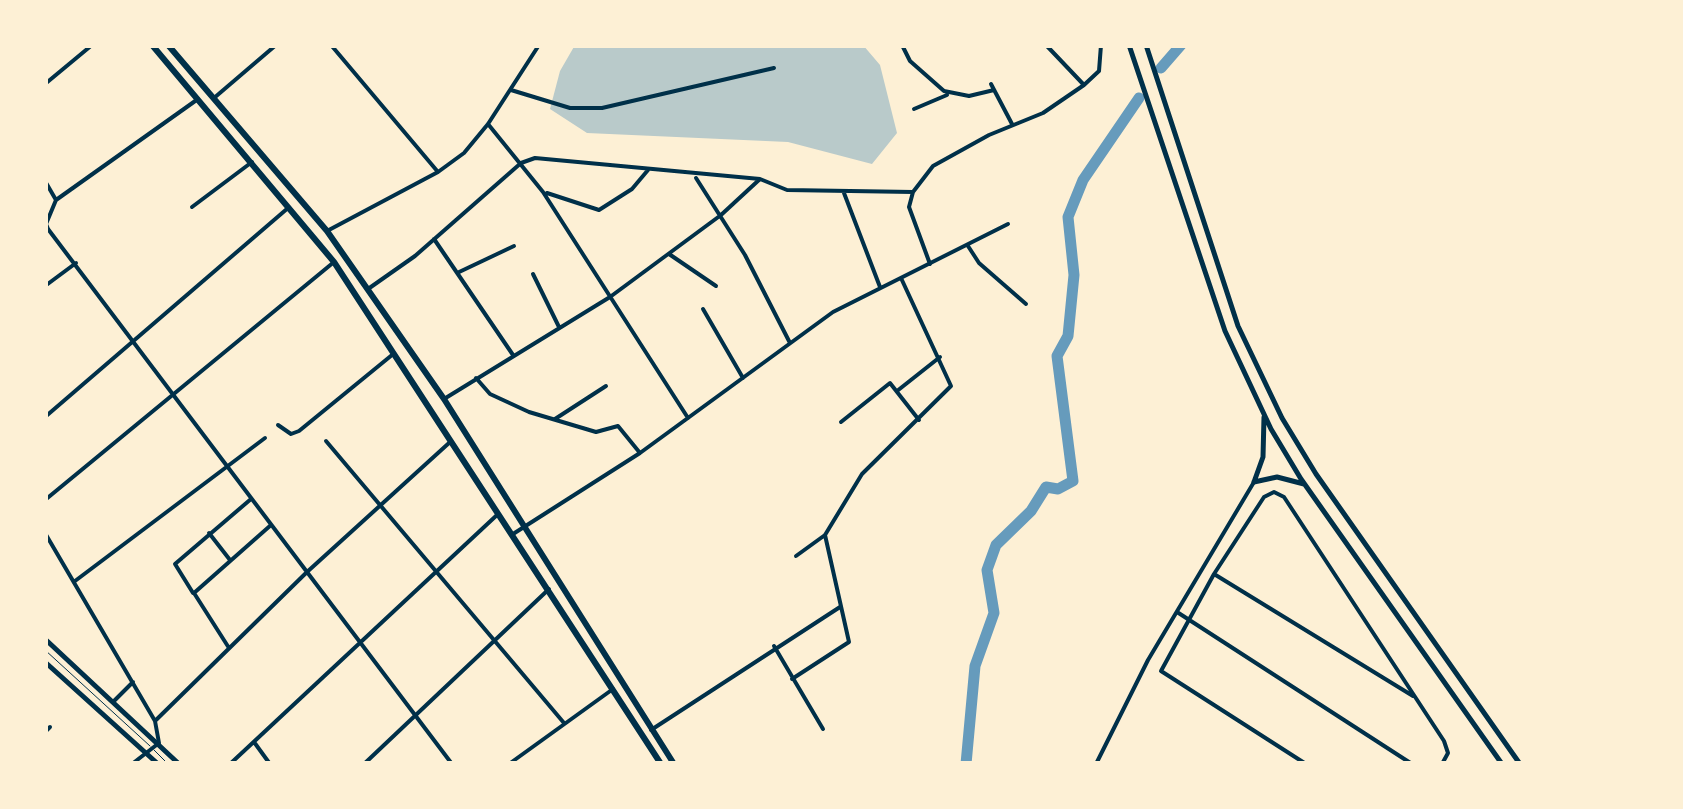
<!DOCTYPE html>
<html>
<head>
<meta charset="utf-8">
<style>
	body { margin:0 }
	#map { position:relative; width:1683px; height:809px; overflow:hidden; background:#fdf0d5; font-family:"Golos Text",sans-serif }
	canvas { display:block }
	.frame { position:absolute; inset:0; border:48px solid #fdf0d5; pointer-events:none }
</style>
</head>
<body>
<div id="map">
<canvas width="1683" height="809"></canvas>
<div class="frame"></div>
</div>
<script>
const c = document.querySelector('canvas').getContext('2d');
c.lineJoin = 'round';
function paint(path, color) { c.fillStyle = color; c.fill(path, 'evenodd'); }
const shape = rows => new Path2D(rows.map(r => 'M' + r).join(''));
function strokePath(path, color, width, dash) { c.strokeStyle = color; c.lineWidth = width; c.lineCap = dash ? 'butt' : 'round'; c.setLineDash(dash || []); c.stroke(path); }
const green = shape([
	[575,45,863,45,880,65,897,133,872,164,788,142,587,133,550,109,560,71]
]);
const river = shape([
	[1161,68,1181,45],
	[966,764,975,666,994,613,987,570,996,545,1031,511,1046,487,1058,489,1073,481,1057,356,1068,336,1074,275,1068,217,1083,180,1139,98]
]);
const service = shape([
	[45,650,150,746],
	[154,750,168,764]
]);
const minor = shape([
	[331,45,438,172],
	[902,45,910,61,944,91,969,96,994,90],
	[1046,45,1084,85],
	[45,84,92,45],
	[991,84,1012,124],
	[511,90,570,108,602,108,774,68],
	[214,98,276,45],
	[914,109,947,95],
	[488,124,543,192,688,418],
	[696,178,745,255,790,343],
	[45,181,56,200,46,224,48,229,452,764],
	[547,193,599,210,632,189,648,170],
	[844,193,880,287],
	[56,200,198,99],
	[192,207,252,162],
	[327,231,438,172,464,153,488,124,539,45],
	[434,239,513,355],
	[968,246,979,263,1026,304],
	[669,254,716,286],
	[930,264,909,207,913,192,933,166,989,135,1043,113,1084,85,1099,71,1101,45],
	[457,273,514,246],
	[533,274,559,327],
	[45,286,76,263],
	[368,289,415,256,521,163,535,158,760,179,787,190,913,192],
	[703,309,743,378],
	[476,378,490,394,529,412,596,432,618,426,640,453],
	[897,391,940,357],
	[444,399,610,297,721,215,760,179],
	[45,417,288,208],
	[555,419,606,386],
	[841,422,890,383,919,420],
	[278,425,291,434,299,431,392,355],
	[326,441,564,723],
	[45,500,334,262],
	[45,533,155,721,159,743,132,764],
	[209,533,230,560],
	[513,534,640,453,833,312,1008,224],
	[796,556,825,535,862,474,951,386,901,278],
	[1214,574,1413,696],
	[75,581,265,438],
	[193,593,175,564,251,499],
	[1177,612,1412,764],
	[774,646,823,729],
	[229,648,194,593,271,525],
	[792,679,849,642,825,535],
	[113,702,133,682],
	[155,721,307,572,449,443],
	[651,730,840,607],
	[45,732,50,727],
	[254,742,270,764],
	[230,764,497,515],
	[364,764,549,589],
	[509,764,613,689],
	[1096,764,1148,660,1254,482],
	[1306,764,1161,671,1214,574,1264,497,1274,492,1284,497,1444,741,1448,753,1442,764]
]);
const tertiary = shape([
	[1129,45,1225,331,1271,429,1301,479,1502,764],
	[1146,45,1238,326,1282,418,1316,474,1520,764],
	[1254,482,1263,457,1264,417],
	[1254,482,1277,477,1304,484],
	[45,639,179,764],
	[45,662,158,764]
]);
const primary = shape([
	[152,45,334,262,661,764],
	[168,45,327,231,444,399,674,764]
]);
paint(green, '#b9caca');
strokePath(river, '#669bbc', 11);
strokePath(service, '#003049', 1);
strokePath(minor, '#003049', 4);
strokePath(tertiary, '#003049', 5);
strokePath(primary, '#003049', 6);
</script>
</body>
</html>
